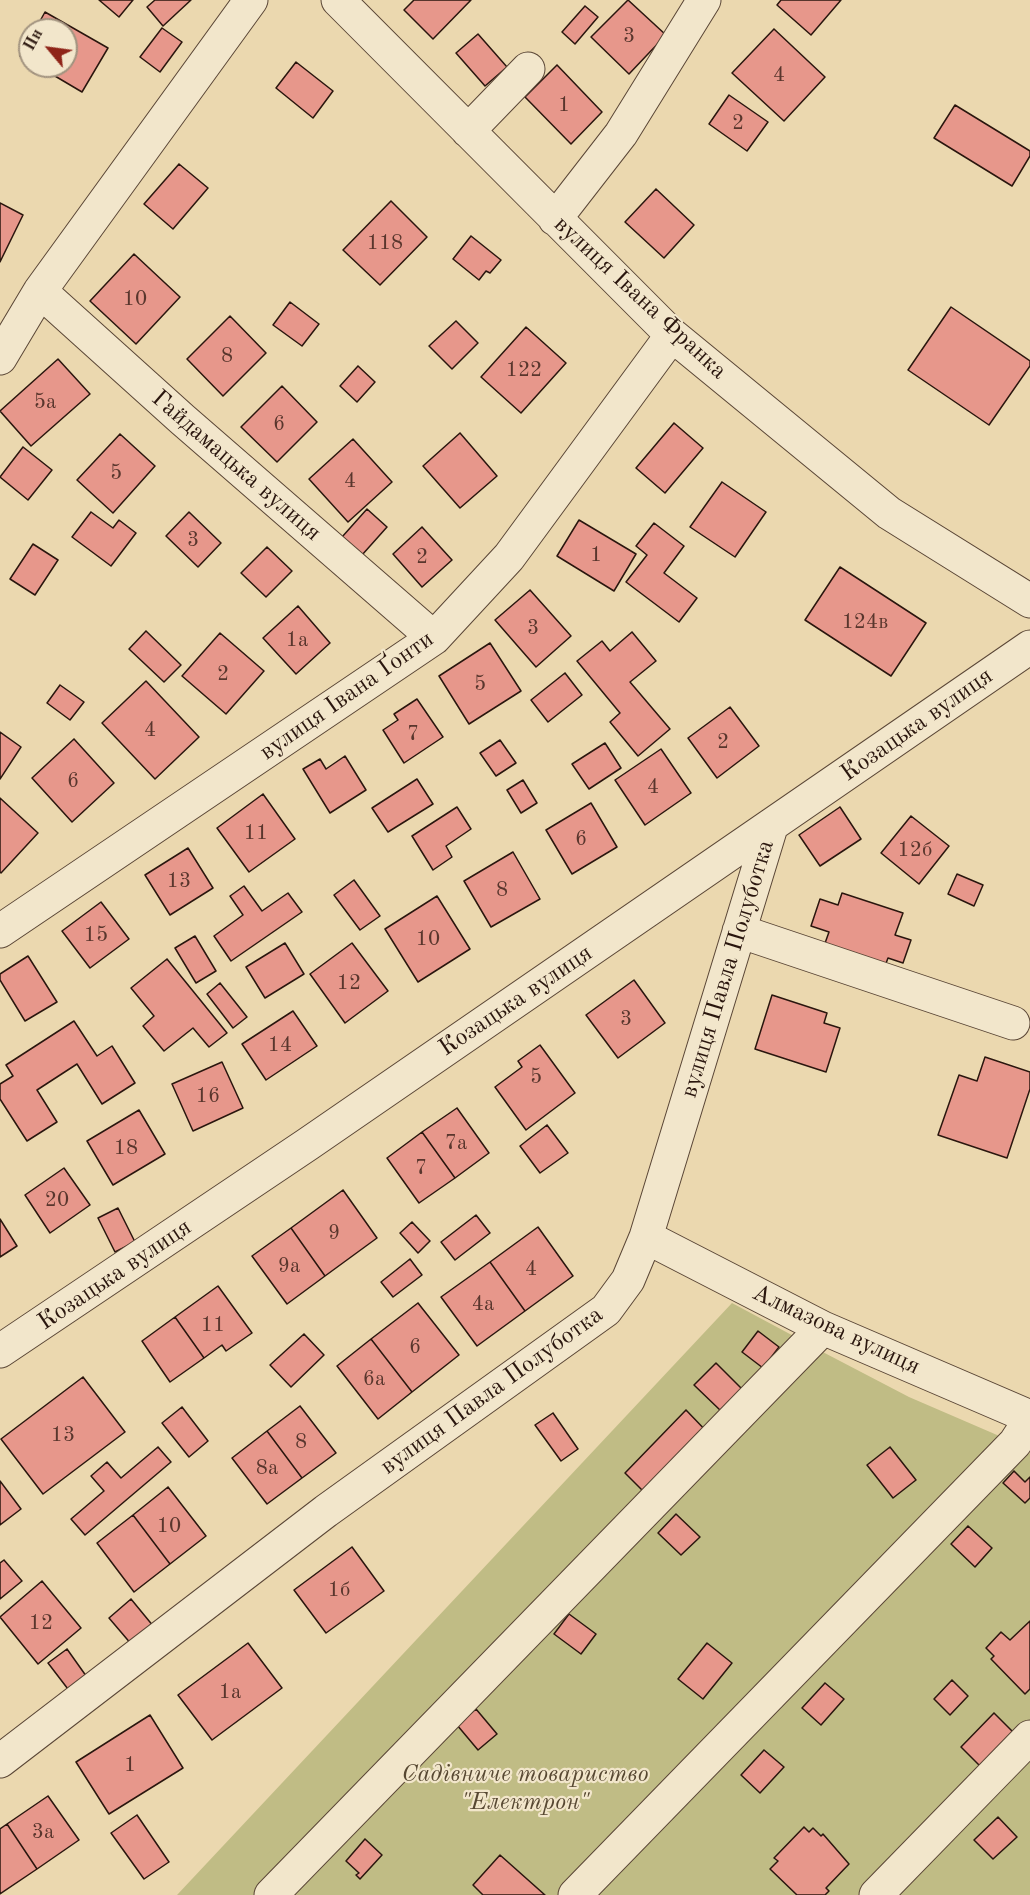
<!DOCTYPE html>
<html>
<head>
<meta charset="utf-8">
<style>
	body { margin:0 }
	#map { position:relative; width:1030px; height:1895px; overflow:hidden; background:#ebd8af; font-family:"Old Standard TT",serif }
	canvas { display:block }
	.north { position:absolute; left:18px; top:18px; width:60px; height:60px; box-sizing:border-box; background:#f2e6cb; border:2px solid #a2937f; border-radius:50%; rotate:299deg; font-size:16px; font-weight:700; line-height:24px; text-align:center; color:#2a160e }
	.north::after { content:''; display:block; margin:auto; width:21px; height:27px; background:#8f2418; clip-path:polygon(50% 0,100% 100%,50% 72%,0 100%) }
</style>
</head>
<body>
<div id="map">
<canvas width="1030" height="1895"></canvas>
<div class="north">Пн</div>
</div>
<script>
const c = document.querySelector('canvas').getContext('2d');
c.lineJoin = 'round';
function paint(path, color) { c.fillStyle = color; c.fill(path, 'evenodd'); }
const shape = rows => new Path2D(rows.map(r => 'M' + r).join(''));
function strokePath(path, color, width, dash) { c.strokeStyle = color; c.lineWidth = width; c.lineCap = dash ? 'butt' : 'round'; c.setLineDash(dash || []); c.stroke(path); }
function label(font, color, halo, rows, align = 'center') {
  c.font = font + ' "Old Standard TT",serif'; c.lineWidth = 4.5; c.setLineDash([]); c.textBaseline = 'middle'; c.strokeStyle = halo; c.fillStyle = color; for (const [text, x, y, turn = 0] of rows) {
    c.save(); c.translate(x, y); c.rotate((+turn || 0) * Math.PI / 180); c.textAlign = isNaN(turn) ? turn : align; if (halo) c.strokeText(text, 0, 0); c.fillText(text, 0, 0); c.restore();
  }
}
const green = shape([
	[732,1303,801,1340,260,1895,177,1895],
	[817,1349,909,1397,1004,1438,561,1895,282,1895],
	[1030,1453,1030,1726,865,1895,589,1895,1016,1458],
	[1030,1754,1030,1895,892,1895]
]);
const building = shape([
	[99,0,133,0,119,17,99,0],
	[155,0,191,0,163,26,147,7,155,0],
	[414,0,471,0,433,39,404,10,414,0],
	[628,0,666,35,629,74,591,37,628,0],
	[781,0,841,0,811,35,777,5,781,0],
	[585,6,598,17,575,44,562,32,585,6],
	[45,12,108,48,82,92,38,66,66,66,66,30,35,30,45,12],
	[162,28,182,42,160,72,140,57,162,28],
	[774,29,825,77,784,121,732,73,774,29],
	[478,34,507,67,485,86,456,53,478,34],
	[30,38,30,62,20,56,30,38],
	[296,62,333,91,313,118,276,88,296,62],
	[557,65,602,112,571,144,525,97,557,65],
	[729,95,768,122,747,151,709,124,729,95],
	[955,105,1030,151,1030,156,1012,186,934,138,955,105],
	[179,164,208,188,173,229,144,204,179,164],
	[656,189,694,225,664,258,625,222,656,189],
	[391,201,427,237,380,285,343,250,391,201],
	[0,203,23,215,0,262,0,203],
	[471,236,501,260,490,273,486,271,479,280,453,259,471,236],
	[134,254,180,297,136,344,90,301,134,254],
	[290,302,319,324,302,346,273,325,290,302],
	[951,307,1030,361,1030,366,989,425,908,370,951,307],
	[230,316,266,353,223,396,187,359,230,316],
	[456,321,478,343,452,369,429,346,456,321],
	[526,327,566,363,521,413,481,377,526,327],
	[58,359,90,394,31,446,0,411,58,359],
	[358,366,375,382,357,402,340,386,358,366],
	[282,386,317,422,277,462,241,427,282,386],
	[674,423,703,448,665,493,636,468,674,423],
	[460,433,497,476,460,508,423,466,460,433],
	[120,434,155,466,113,513,77,480,120,434],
	[353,439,392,482,348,522,309,479,353,439],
	[23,447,52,470,28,500,0,477,23,447],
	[722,482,766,512,735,557,690,527,722,482],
	[367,509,387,527,362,555,342,537,367,509],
	[91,512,113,528,119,520,136,533,111,566,72,537,91,512],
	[189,512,221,543,198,567,166,536,189,512],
	[579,520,636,554,614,591,557,556,579,520],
	[654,523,684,546,664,573,697,598,679,622,626,582,647,555,636,546,654,523],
	[422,527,452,560,422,587,393,554,422,527],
	[33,544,58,560,35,595,10,579,33,544],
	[267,547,292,571,266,597,241,573,267,547],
	[840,567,926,623,891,676,805,620,840,567],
	[530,590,571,636,536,667,495,620,530,590],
	[298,606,330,643,296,674,263,638,298,606],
	[146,631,181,665,164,682,129,649,146,631],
	[632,632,656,661,630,682,670,729,638,756,610,722,620,713,577,661,602,641,610,651,632,632],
	[220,633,264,671,226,714,182,676,220,633],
	[490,643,521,691,469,724,439,676,490,643],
	[565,673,582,695,548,722,531,700,565,673],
	[146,681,199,737,155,779,102,723,146,681],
	[60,685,84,702,70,720,47,703,60,685],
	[417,699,443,737,404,763,383,730,398,720,394,714,417,699],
	[730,707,759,746,717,778,688,738,730,707],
	[0,732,21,747,0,779,0,732],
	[74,739,114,783,72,822,32,778,74,739],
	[500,740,516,763,496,776,480,753,500,740],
	[605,743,621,768,589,789,572,764,605,743],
	[661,749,691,793,645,825,615,780,661,749],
	[345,756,366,790,330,813,303,769,320,759,326,769,345,756],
	[417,779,433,804,388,832,372,808,417,779],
	[523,780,537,803,521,813,507,790,523,780],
	[263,794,295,839,249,872,217,828,263,794],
	[0,798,38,833,1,873,0,872,0,798],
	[591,803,617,847,572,874,546,830,591,803],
	[457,807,471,829,446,846,452,857,433,870,412,836,457,807],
	[840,807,861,839,820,866,799,835,840,807],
	[911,816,949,846,919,884,881,853,911,816],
	[188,848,213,888,170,915,145,875,188,848],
	[513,852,540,899,491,927,464,881,513,852],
	[957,874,983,885,974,906,948,894,957,874],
	[354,880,380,916,360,930,334,895,354,880],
	[244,886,262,911,288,893,302,912,231,961,214,936,243,915,230,896,244,886],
	[842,893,903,913,895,935,911,940,903,963,888,958,885,966,824,946,829,932,811,926,820,899,838,905,842,893],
	[437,896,470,949,418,982,385,929,437,896],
	[101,902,129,939,90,968,62,931,101,902],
	[195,936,216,971,196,983,175,948,195,936],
	[285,943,304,974,265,998,246,967,285,943],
	[352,943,388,991,345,1023,310,974,352,943],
	[28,956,57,1002,25,1021,0,980,0,974,28,956],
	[167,959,227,1033,209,1047,193,1028,164,1051,143,1026,154,1016,131,988,167,959],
	[634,980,665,1023,618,1058,586,1015,634,980],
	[220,983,247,1017,233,1028,207,994,220,983],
	[772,995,827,1013,824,1023,840,1028,826,1072,755,1049,772,995],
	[293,1011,317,1046,266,1080,242,1044,293,1011],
	[74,1021,97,1056,112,1046,135,1083,102,1104,77,1064,37,1090,57,1122,27,1141,0,1099,0,1084,13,1076,6,1065,74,1021],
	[540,1045,575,1093,526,1130,495,1087,522,1067,518,1061,540,1045],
	[985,1057,1030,1072,1030,1089,1007,1158,938,1135,959,1075,977,1081,985,1057],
	[222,1062,243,1108,193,1131,172,1084,222,1062],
	[457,1108,489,1153,455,1178,422,1132,457,1108],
	[139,1110,165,1154,113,1185,87,1141,139,1110],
	[547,1125,568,1153,540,1173,520,1146,547,1125],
	[422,1132,455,1178,419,1203,387,1158,422,1132],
	[64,1168,90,1205,50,1233,25,1195,64,1168],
	[343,1190,377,1238,325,1276,291,1228,343,1190],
	[118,1208,135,1242,115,1252,98,1218,118,1208],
	[476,1215,490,1233,455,1260,441,1242,476,1215],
	[0,1219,17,1246,0,1257,0,1219],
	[412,1222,430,1241,418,1253,400,1233,412,1222],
	[538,1227,573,1276,525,1311,490,1262,538,1227],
	[291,1228,325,1276,287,1304,252,1256,291,1228],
	[410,1259,422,1275,393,1297,381,1282,410,1259],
	[490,1262,525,1311,477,1346,441,1297,490,1262],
	[218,1286,252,1333,226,1351,222,1345,204,1358,175,1317,218,1286],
	[418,1303,459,1355,412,1392,371,1339,418,1303],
	[175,1317,204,1358,170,1382,142,1341,175,1317],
	[758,1331,779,1347,763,1368,742,1352,758,1331],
	[304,1334,324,1355,291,1387,270,1365,304,1334],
	[371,1339,412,1392,378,1419,337,1366,371,1339],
	[716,1363,742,1389,721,1411,694,1385,716,1363],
	[83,1377,125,1432,43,1494,1,1439,83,1377],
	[300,1406,336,1453,302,1478,267,1431,300,1406],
	[182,1407,208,1441,189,1457,162,1423,182,1407],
	[686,1410,710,1435,649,1497,625,1473,686,1410],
	[553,1413,578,1449,561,1461,535,1425,553,1413],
	[267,1431,302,1478,267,1504,232,1458,267,1431],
	[158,1447,171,1462,85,1535,71,1519,104,1491,91,1476,107,1462,121,1478,158,1447],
	[890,1447,916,1480,893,1498,867,1465,890,1447],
	[1014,1471,1025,1482,1030,1477,1030,1498,1025,1503,1003,1483,1014,1471],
	[0,1481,21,1509,0,1525,0,1481],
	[168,1487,206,1536,170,1564,133,1515,168,1487],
	[676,1514,700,1537,681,1555,658,1533,676,1514],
	[133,1515,170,1564,134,1592,97,1543,133,1515],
	[968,1526,992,1548,975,1567,951,1544,968,1526],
	[352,1547,384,1591,326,1633,294,1590,352,1547],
	[4,1560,22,1581,0,1599,0,1563,4,1560],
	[42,1581,81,1628,38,1664,0,1617,42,1581],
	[131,1599,154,1627,132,1645,109,1618,131,1599],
	[569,1614,596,1634,581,1654,554,1634,569,1614],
	[1030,1621,1030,1689,1025,1694,991,1659,994,1656,986,1648,1001,1632,1010,1640,1030,1621],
	[248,1643,282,1688,212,1740,178,1695,248,1643],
	[707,1643,732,1663,703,1699,678,1679,707,1643],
	[67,1649,89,1680,71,1693,48,1663,67,1649],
	[952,1680,968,1696,950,1715,934,1699,952,1680],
	[825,1683,844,1699,821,1725,802,1708,825,1683],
	[476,1709,497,1734,478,1750,457,1725,476,1709],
	[994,1713,1015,1734,982,1768,961,1747,994,1713],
	[150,1715,183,1768,109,1814,76,1762,150,1715],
	[764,1750,784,1767,760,1793,741,1775,764,1750],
	[48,1796,79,1840,37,1869,7,1824,48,1796],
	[137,1815,169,1862,144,1879,111,1833,137,1815],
	[998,1817,1017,1837,993,1859,974,1840,998,1817],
	[7,1824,37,1869,0,1894,0,1829,7,1824],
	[804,1827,809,1832,813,1828,821,1836,823,1834,849,1864,826,1888,829,1891,825,1895,797,1895,770,1869,778,1861,774,1858,804,1827],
	[365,1839,382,1855,360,1879,356,1875,359,1873,346,1861,365,1839],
	[500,1855,545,1895,483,1895,473,1885,500,1855]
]);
const minor = shape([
	[338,0,672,335,889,513,1030,601],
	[468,131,528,69],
	[555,219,621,134,704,0],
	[40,291,182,419,434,638],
	[0,358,40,291,251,0],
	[0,931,434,638,509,557,672,335],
	[739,931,1013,1023],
	[646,1237,823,1328,1030,1417],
	[0,1351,308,1144,1030,647],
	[0,1761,326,1511,606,1310,628,1280,646,1237,771,827],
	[271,1895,823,1328],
	[575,1895,1015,1443,1030,1420],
	[876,1895,1030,1737]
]);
const numberNames = [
	["3",629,36],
	["4",779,75],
	["1",564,105],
	["2",738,123],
	["118",385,243],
	["10",135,299],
	["8",227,356],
	["122",524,370],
	["5а",45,402],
	["6",279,424],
	["5",116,473],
	["4",350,481],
	["3",193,540],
	["1",596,555],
	["2",422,557],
	["124в",865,622],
	["3",533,628],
	["1а",297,640],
	["2",223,674],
	["5",480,684],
	["4",150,730],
	["7",413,734],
	["2",723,742],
	["6",73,781],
	["4",653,787],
	["11",256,833],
	["6",581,839],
	["12б",915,850],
	["13",179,881],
	["8",502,890],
	["15",96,935],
	["10",428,939],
	["12",349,983],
	["3",626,1019],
	["14",280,1045],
	["5",536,1077],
	["16",208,1096],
	["7а",456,1143],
	["18",126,1148],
	["7",421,1168],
	["20",57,1200],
	["9",334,1233],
	["9а",289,1266],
	["4",531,1269],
	["4а",483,1304],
	["11",213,1325],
	["6",415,1347],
	["6а",374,1379],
	["13",63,1435],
	["8",301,1442],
	["8а",267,1468],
	["10",169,1526],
	["1б",339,1590],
	["12",41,1623],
	["1а",230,1692],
	["1",130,1765],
	["3а",43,1832]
];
const streetNames = [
	["вулиця Івана Франка",640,298,43],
	["Гайдамацька вулиця",236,466,41],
	["вулиця Івана Ґонти",347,696,-35],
	["Козацька вулиця",917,725,-35],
	["вулиця Павла Полуботка",728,969,-73],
	["Козацька вулиця",516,1001,-34],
	["Козацька вулиця",115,1275,-34],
	["Алмазова вулиця",836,1330,25],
	["вулиця Павла Полуботка",492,1391,-36]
];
const parkNames = [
	["Садівниче товариство",525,1775],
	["\"Електрон\"",525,1803]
];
paint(green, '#c0bc85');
paint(building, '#e7978b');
strokePath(building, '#2a160e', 1.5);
strokePath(minor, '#5a4636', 35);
strokePath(minor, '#f2e6cb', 33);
label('21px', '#59362d', null, numberNames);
label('24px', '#2a160e', '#f2e6cb', streetNames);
label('italic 24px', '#574832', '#f2e6cb', parkNames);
</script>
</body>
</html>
